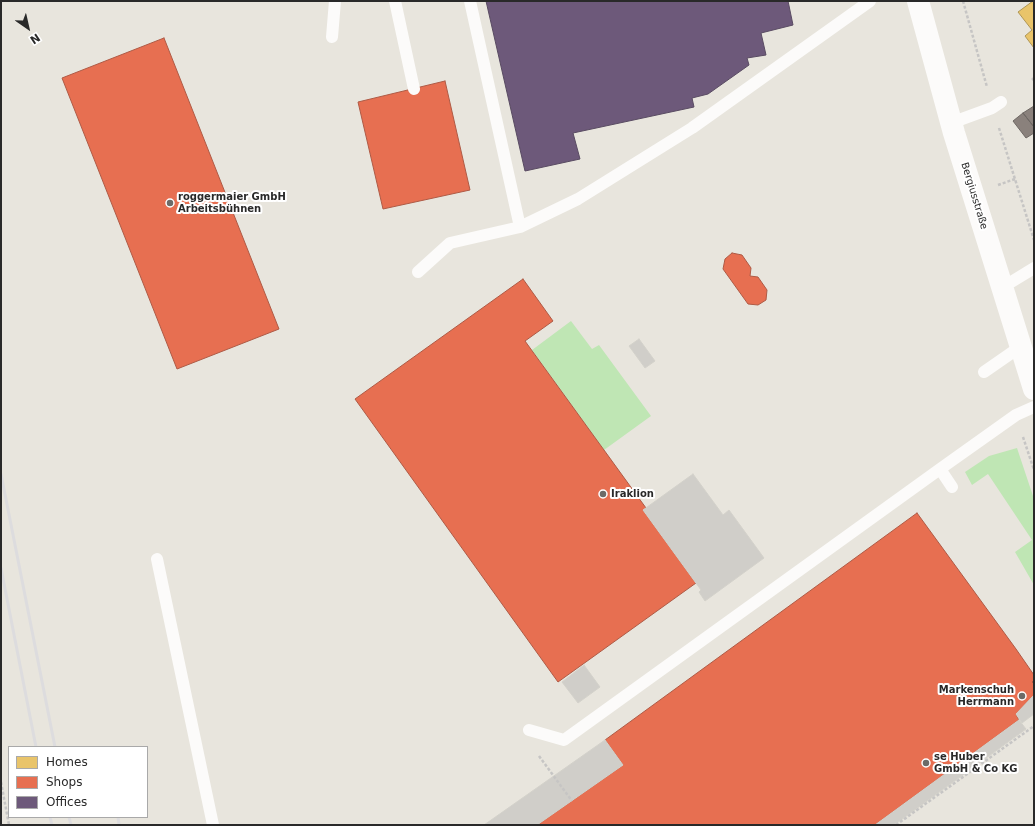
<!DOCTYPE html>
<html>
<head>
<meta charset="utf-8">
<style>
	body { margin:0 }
	#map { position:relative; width:1035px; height:826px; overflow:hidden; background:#e8e5dd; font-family:"DejaVu Sans",sans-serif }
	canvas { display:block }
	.frame { position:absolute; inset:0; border:2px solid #292929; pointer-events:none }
	.legend { position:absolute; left:8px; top:746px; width:140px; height:72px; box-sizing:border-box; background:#fff; border:1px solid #a9a9a9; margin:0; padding:5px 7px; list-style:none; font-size:12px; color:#292929 }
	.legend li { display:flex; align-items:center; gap:8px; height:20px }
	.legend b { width:20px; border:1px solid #a9a9a9 }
	.north { position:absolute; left:8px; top:8px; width:40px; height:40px; -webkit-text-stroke:3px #fff; paint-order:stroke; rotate:146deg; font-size:11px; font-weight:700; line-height:16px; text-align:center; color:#292929 }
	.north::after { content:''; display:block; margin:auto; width:14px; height:18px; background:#292929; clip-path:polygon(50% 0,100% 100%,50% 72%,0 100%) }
</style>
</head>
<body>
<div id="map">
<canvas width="1035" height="826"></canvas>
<div class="frame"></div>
<ul class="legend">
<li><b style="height:11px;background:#e9c46a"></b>Homes</li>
<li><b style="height:11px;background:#e76f51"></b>Shops</li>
<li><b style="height:11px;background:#6d597a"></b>Offices</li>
</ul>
<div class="north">N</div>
</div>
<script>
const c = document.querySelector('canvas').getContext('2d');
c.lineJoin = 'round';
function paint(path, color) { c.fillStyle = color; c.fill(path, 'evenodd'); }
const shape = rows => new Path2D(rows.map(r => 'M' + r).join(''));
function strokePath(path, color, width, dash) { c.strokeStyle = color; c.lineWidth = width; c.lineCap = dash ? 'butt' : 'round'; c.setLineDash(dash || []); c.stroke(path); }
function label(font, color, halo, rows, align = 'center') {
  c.font = font + ' "DejaVu Sans",sans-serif'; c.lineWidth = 4; c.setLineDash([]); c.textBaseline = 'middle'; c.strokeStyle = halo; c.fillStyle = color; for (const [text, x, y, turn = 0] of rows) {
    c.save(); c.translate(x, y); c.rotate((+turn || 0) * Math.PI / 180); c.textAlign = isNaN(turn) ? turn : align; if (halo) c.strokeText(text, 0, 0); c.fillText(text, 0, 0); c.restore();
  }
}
const green = shape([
	[571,321,592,349,599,345,651,416,604,450,532,350],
	[1017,448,1034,499,1034,585,1015,552,1032,540,988,474,972,485,965,472,989,456]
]);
const homes = shape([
	[1033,1,1034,1,1034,48,1025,36,1032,30,1018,12,1033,1]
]);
const shops = shape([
	[164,38,279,329,177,369,62,78,164,38],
	[445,81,470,190,383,209,358,102,445,81],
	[732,253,742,255,751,268,750,276,758,277,767,290,766,300,758,305,748,304,723,269,725,259,732,253],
	[523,279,553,321,525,341,646,508,643,510,696,583,558,682,355,399,523,279],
	[917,513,1016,649,1034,675,1034,680,1032,682,1034,684,1034,695,1016,714,1019,720,875,825,537,825,623,765,605,740,917,513]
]);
const offices = shape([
	[486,1,788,1,793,25,761,33,766,55,747,58,749,65,708,94,692,98,694,107,573,133,580,159,525,171,486,1]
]);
const industry = shape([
	[1034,106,1034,127,1023,113,1034,106],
	[1023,113,1034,127,1034,133,1026,138,1013,121,1023,113]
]);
const building = shape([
	[639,339,655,361,645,368,629,346,639,339],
	[693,474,723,515,729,510,764,558,705,601,699,592,701,590,643,510,693,474],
	[584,665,600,687,578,703,562,682,584,665],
	[1034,695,1034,714,1022,723,1016,714,1034,695],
	[1019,720,1026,729,894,825,875,825,1019,720],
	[605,740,623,765,537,825,484,825,605,740]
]);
const path = shape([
	[963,1,987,87],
	[1032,80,1034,78],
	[999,128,1034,240],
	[998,185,1015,179],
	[1023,437,1034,470],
	[539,756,572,801],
	[1,782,9,825],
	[896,825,1034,726]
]);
const service = shape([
	[395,1,414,89],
	[470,1,520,227,578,199,692,128,870,1],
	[332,37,335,1],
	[951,123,992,108,1001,102],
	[418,272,450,243,520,227],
	[1003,287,1034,268],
	[984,372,1020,347],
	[940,469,952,487],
	[157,559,213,825],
	[529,730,564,740,940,469,1016,415,1034,407]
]);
const tertiary = shape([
	[918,1,954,133,1034,389]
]);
const rail = shape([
	[1,474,55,747],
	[1,568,36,747],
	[50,817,52,825],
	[69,817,71,825],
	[118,817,119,825]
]);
const markers = [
	[170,203,4,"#6c6b68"],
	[603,494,4,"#6c6b68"],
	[1022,696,4,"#6c6b68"],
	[926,763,4,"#6c6b68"]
];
const streetNames = [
	["Bergiusstraße",974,196,73]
];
const poiNames = [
	["roggermaier GmbH",178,197],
	["Arbeitsbühnen",178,209],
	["Iraklion",611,494],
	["Markenschuh",1014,690,"right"],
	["Herrmann",1014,702,"right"],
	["se Huber",934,757],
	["GmbH & Co KG",934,769]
];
paint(green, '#bfe6b4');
paint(homes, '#e9c46a');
strokePath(homes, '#af9656', 1);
paint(shops, '#e76f51');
strokePath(shops, '#ae5a45', 1);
paint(offices, '#6d597a');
strokePath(offices, '#594b62', 1);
paint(industry, '#8a817c');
strokePath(industry, '#6d6763', 1);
paint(building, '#d0cec9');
strokePath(building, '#d3d1ca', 1);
strokePath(path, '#c6c5c4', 2.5, [3, 2]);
strokePath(service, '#fcfbfa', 12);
strokePath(tertiary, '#fcfbfa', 22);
strokePath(rail, '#dddcde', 3);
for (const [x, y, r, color] of markers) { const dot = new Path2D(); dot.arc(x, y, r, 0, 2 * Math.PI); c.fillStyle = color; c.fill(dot); strokePath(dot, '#fff', 1.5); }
label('10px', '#292929', '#fff', streetNames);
label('bold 10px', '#292929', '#fff', poiNames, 'left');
</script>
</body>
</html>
